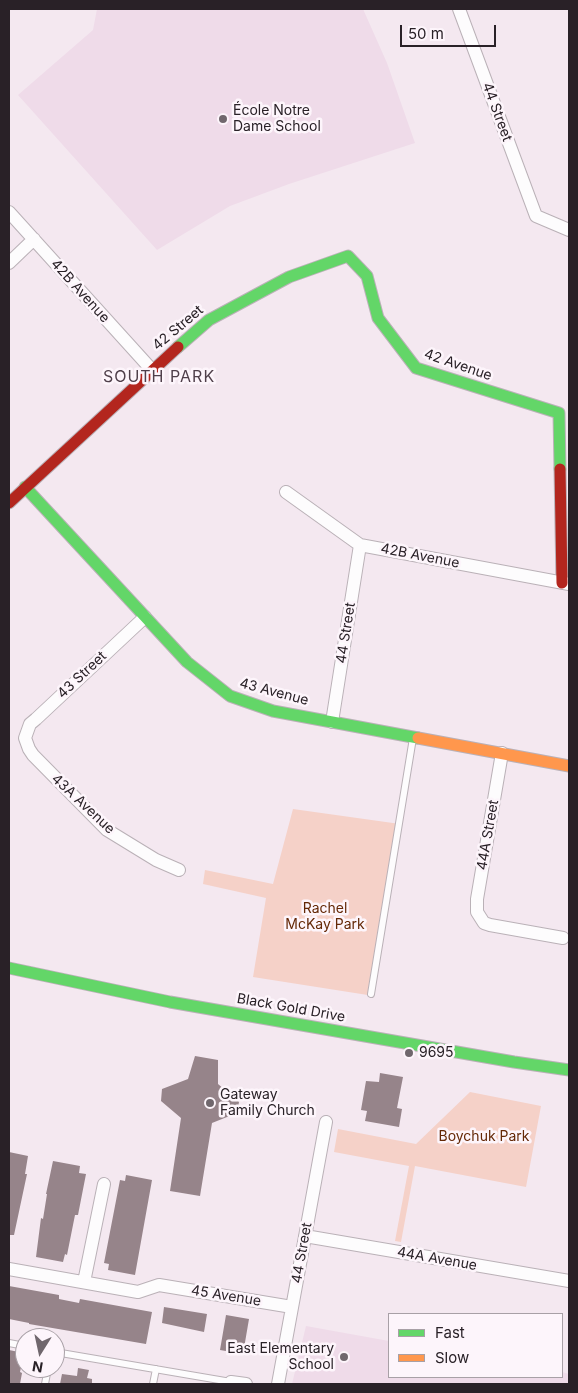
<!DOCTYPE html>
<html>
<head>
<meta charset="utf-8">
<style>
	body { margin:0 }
	#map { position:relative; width:578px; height:1393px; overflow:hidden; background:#f4e8f0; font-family:Inter,sans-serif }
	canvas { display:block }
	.frame { position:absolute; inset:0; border:10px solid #292127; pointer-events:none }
	.legend { position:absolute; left:388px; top:1313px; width:175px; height:65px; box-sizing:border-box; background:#fdf5fb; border:1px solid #a8a0a6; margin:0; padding:6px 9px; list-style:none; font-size:15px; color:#292127 }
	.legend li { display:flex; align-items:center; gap:10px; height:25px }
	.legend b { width:25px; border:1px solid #a8a0a6 }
	.north { position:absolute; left:15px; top:1328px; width:50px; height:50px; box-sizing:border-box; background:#fdf5fb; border:1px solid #a8a0a6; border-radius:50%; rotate:190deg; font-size:14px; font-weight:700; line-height:20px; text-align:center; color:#292127 }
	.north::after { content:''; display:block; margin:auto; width:18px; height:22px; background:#70676d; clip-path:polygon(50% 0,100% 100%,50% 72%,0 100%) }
	.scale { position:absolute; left:400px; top:25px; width:96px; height:22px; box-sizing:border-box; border:2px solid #292127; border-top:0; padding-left:6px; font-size:15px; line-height:18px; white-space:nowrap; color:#292127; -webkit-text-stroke:4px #fdf5fb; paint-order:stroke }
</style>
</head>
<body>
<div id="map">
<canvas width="578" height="1393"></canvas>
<div class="frame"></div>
<ul class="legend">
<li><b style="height:6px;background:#63d668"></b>Fast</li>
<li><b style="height:6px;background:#ff974d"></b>Slow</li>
</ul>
<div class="north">N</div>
<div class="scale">50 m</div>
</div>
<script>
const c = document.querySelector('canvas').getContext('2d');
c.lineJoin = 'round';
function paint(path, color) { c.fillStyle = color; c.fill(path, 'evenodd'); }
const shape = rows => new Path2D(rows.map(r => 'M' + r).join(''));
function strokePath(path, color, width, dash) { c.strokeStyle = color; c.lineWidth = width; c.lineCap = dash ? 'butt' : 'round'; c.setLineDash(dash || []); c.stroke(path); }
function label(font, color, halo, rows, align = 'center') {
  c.font = font + ' Inter,sans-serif'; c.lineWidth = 5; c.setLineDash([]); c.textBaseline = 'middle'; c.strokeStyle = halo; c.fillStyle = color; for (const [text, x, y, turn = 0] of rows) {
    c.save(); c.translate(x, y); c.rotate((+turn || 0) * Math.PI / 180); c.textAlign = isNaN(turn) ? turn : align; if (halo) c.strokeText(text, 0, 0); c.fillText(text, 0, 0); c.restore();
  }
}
const built = shape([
	[97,9,363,9,387,63,415,143,289,184,230,206,157,250,18,95,93,30],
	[306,1326,389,1341,389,1377,562,1377,562,1372,569,1374,569,1384,292,1384]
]);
const green = shape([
	[293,809,400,824,374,996,253,977,266,898,203,884,205,870,273,884],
	[470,1092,541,1106,526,1187,415,1166,401,1242,395,1241,409,1166,334,1152,338,1129,416,1144]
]);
const building = shape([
	[195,1056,218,1060,218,1084,239,1102,237,1113,212,1123,200,1196,170,1191,181,1118,161,1101,162,1089,188,1079],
	[380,1073,403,1077,397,1108,402,1109,399,1127,365,1121,367,1111,361,1110,366,1081,379,1082],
	[9,1152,28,1156,25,1174,27,1174,14,1235,9,1235],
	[53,1161,80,1166,79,1173,86,1174,78,1215,75,1215,67,1255,65,1254,63,1262,36,1257,41,1218,43,1219,47,1194,46,1194],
	[126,1175,152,1180,135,1275,108,1270,109,1264,104,1263,120,1180,125,1181],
	[9,1286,59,1295,59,1299,79,1303,80,1299,152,1312,146,1344,29,1324,29,1323,9,1319],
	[164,1307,207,1314,204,1332,162,1323],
	[226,1315,249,1319,243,1354,220,1350],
	[9,1350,24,1353,20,1372,22,1373,20,1384,9,1384],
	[78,1368,89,1370,87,1378,92,1379,92,1384,60,1384,62,1374,77,1376]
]);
const lane = shape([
	[371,994,413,738],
	[9,1343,25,1346],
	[55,1352,231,1382],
	[45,1384,48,1368],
	[153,1384,156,1369]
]);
const street = shape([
	[459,9,536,216,569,230],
	[9,212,152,370],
	[9,263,34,239],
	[286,492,360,545,569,584],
	[145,617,36,719,30,724,25,738,29,749,33,755,107,830,156,860,179,870],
	[332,722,360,545],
	[502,753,477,899,477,912,484,923,490,925,563,938],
	[305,1236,569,1281],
	[9,1269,138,1292,159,1285,292,1307],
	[84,1282,104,1184],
	[230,1384,231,1382,246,1384],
	[278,1384,326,1122]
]);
const fast = shape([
	[178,347,209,320,289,277,348,256,367,276,378,318,416,368,559,413,560,469],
	[25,487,187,662,230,696,273,711,418,738],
	[9,968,170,1002,514,1062,569,1070]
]);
const slow = shape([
	[418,738,569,766]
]);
const jam = shape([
	[560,469,562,583],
	[9,503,178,347]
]);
const markers = [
	[223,119,5,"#70676d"],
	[409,1053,5,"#70676d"],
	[210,1103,5,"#70676d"],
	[344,1357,5,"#70676d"]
];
const poiNames = [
	["École Notre",233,111],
	["Dame School",233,127],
	["9695",419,1053],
	["Gateway",220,1095],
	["Family Church",220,1111],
	["East Elementary",334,1349,"right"],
	["School",334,1365,"right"]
];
const streetNames = [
	["44 Street",497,112,70],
	["42B Avenue",80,291,48],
	["42 Street",178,328,-40],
	["42 Avenue",458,365,19],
	["42B Avenue",420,556,11],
	["44 Street",346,633,-81],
	["43 Street",82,675,-43],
	["43 Avenue",274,692,15],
	["43A Avenue",83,804,43],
	["44A Street",488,835,-80],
	["Black Gold Drive",291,1008,10],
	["44 Street",302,1253,-80],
	["44A Avenue",437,1259,10],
	["45 Avenue",226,1296,9]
];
const parkNames = [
	["Rachel",325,909],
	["McKay Park",325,925],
	["Boychuk Park",484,1137]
];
const quarterNames = [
	["SOUTH PARK",159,377]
];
paint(built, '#efdbe9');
paint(green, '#f5d1c8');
paint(building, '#96848a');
strokePath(lane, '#bab1b7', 8);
strokePath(street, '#bab1b7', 14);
strokePath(fast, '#bab1b7', 13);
strokePath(slow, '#bab1b7', 13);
strokePath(jam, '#bab1b7', 13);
strokePath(lane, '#fdfcfd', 6);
strokePath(street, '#fdfcfd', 12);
strokePath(fast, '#63d668', 11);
strokePath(slow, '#ff974d', 11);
strokePath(jam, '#b3261e', 11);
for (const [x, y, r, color] of markers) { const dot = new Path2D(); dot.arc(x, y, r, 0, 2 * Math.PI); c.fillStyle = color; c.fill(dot); strokePath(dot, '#fdf5fb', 2); }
label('14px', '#292127', '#fdf5fb', poiNames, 'left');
label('14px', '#292127', '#fdf5fb', streetNames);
label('14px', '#642806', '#fdf5fb', parkNames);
c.letterSpacing = '1px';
label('16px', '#4f3f4a', '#fdf5fb', quarterNames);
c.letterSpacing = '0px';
</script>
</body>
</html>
